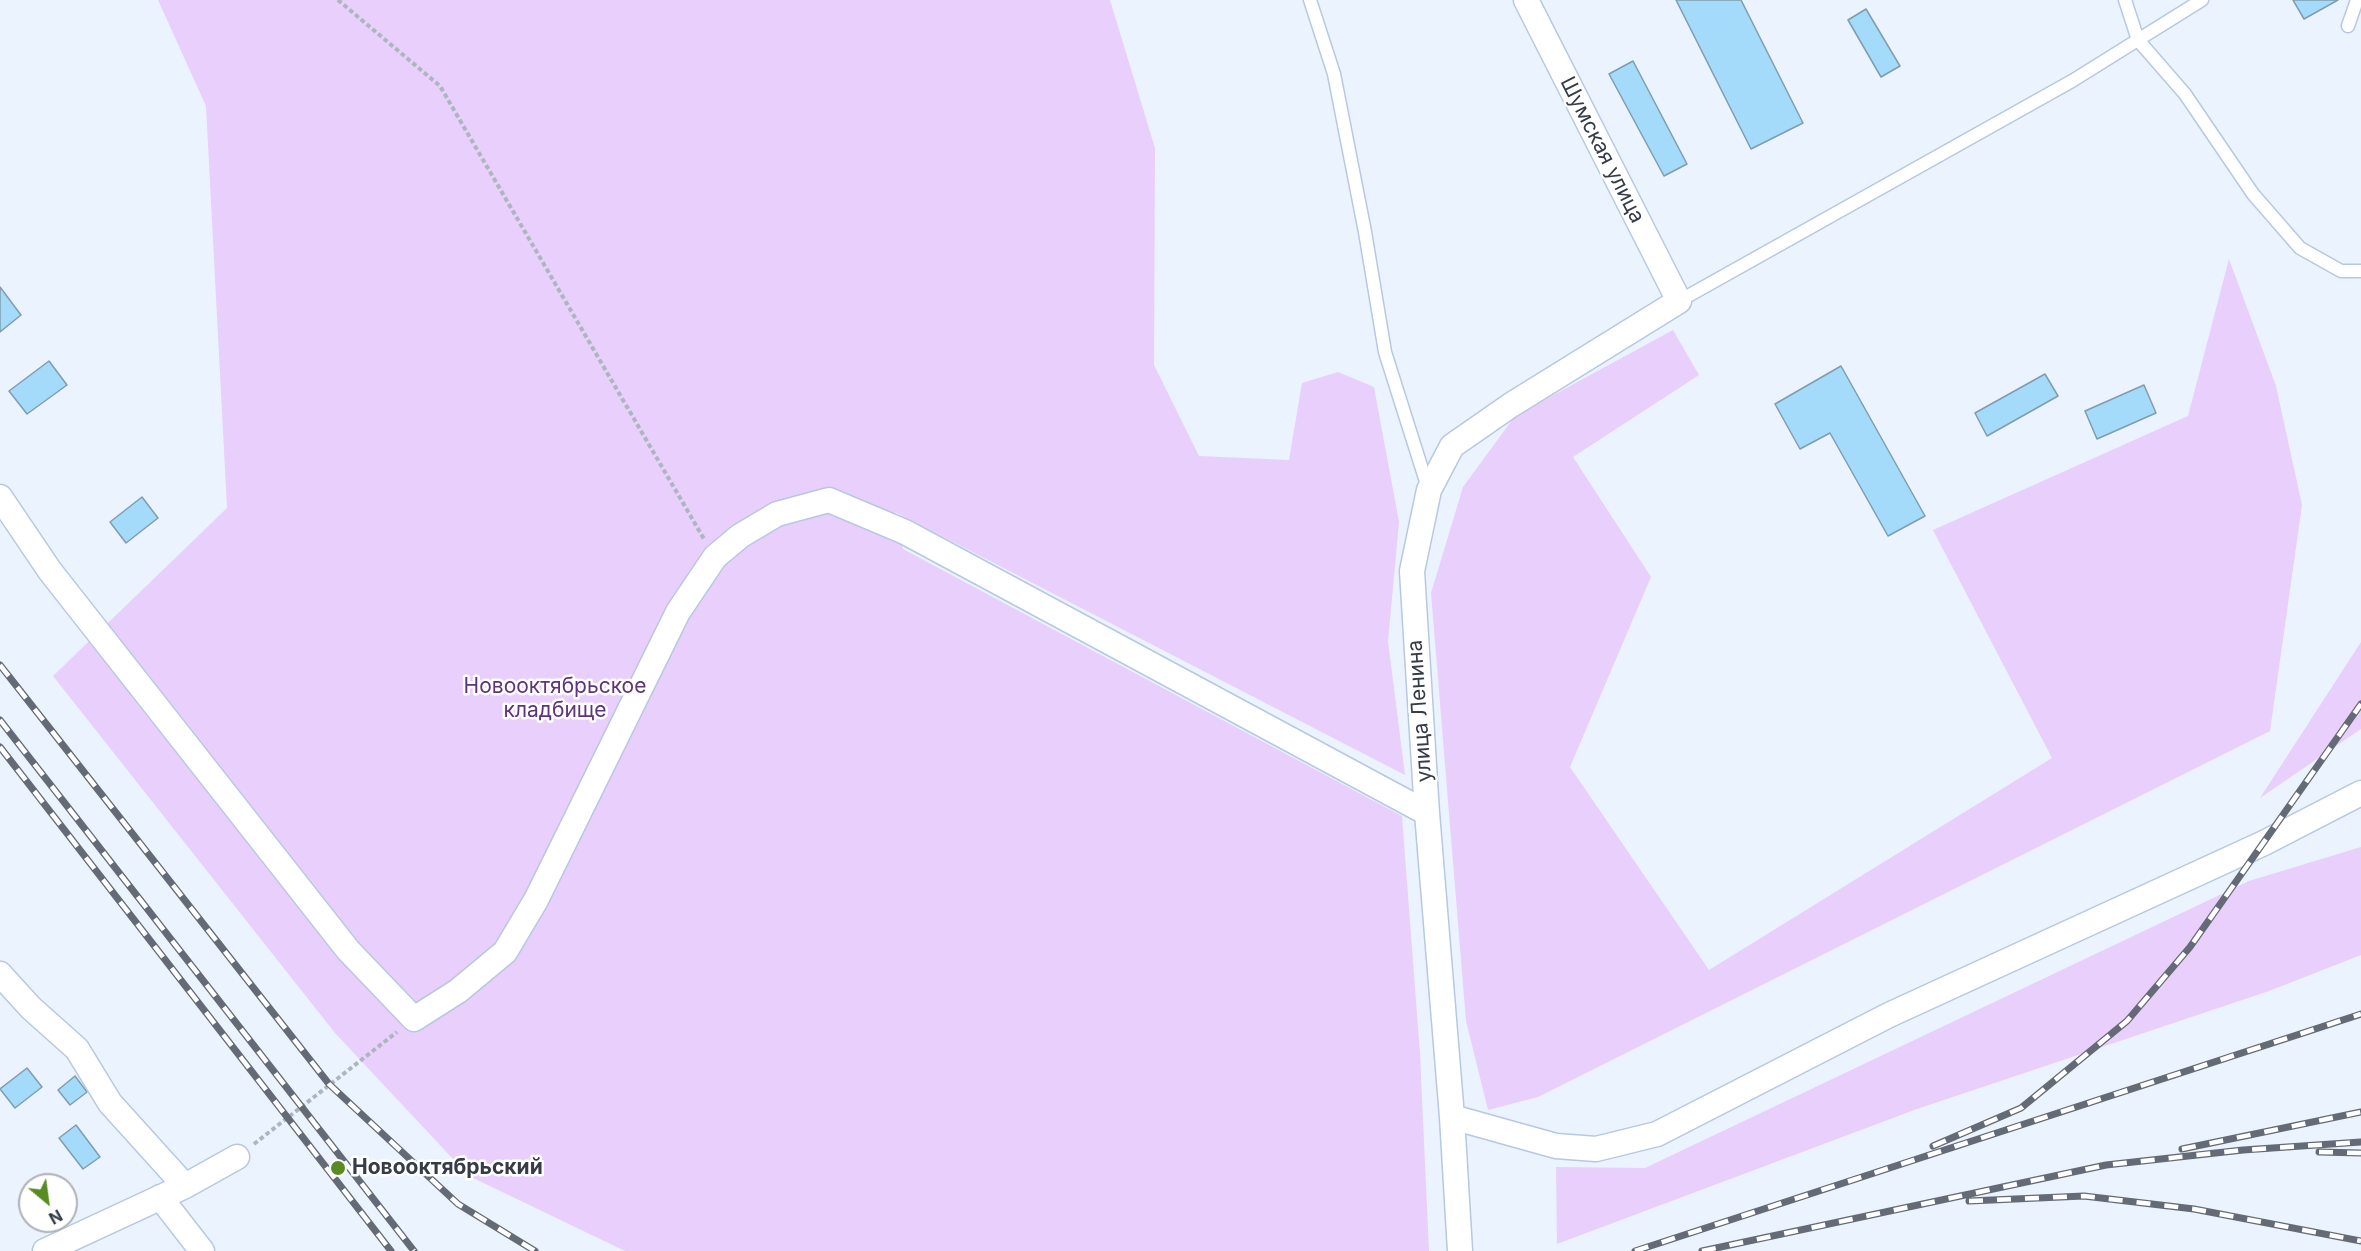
<!DOCTYPE html>
<html>
<head>
<meta charset="utf-8">
<style>
	body { margin:0 }
	#map { position:relative; width:2361px; height:1251px; overflow:hidden; background:#ebf3fe; font-family:Inter,sans-serif }
	canvas { display:block }
	.north { position:absolute; left:18px; top:1173px; width:60px; height:60px; box-sizing:border-box; background:#fff; border:2px solid #aeb1b5; border-radius:50%; rotate:151deg; font-size:16px; font-weight:700; line-height:24px; text-align:center; color:#353c47 }
	.north::after { content:''; display:block; margin:auto; width:21px; height:27px; background:#588c23; clip-path:polygon(50% 0,100% 100%,50% 72%,0 100%) }
</style>
</head>
<body>
<div id="map">
<canvas width="2361" height="1251"></canvas>
<div class="north">N</div>
</div>
<script>
const c = document.querySelector('canvas').getContext('2d');
c.lineJoin = 'round';
function paint(path, color) { c.fillStyle = color; c.fill(path, 'evenodd'); }
const shape = rows => new Path2D(rows.map(r => 'M' + r).join(''));
function strokePath(path, color, width, dash) { c.strokeStyle = color; c.lineWidth = width; c.lineCap = dash ? 'butt' : 'round'; c.setLineDash(dash || []); c.stroke(path); }
function label(font, color, halo, rows, align = 'center') {
  c.font = font + ' Inter,sans-serif'; c.lineWidth = 5; c.setLineDash([]); c.textBaseline = 'middle'; c.strokeStyle = halo; c.fillStyle = color; for (const [text, x, y, turn = 0] of rows) {
    c.save(); c.translate(x, y); c.rotate((+turn || 0) * Math.PI / 180); c.textAlign = isNaN(turn) ? turn : align; if (halo) c.strokeText(text, 0, 0); c.fillText(text, 0, 0); c.restore();
  }
}
const green = shape([
	[158,0,1110,0,1155,148,1154,365,1199,456,1289,460,1302,383,1338,372,1374,387,1399,522,1388,641,1405,775,895,512,903,549,1402,816,1420,1054,1429,1251,625,1251,469,1176,335,1033,53,676,227,508,206,106],
	[2229,259,2276,386,2302,505,2270,731,1538,1097,1488,1110,1466,1021,1431,593,1463,487,1515,416,1673,330,1699,375,1573,457,1651,577,1570,767,1709,970,2052,758,1933,530,2188,416],
	[2361,642,2361,729,2260,798],
	[2361,847,2361,955,2269,991,1917,1109,1557,1244,1556,1167,1645,1168,2249,881]
]);
const building = shape([
	[1676,0,1741,0,1803,123,1751,149,1676,0],
	[2293,0,2338,0,2304,19,2293,0],
	[1866,9,1900,66,1881,77,1848,20,1866,9],
	[1633,61,1687,164,1664,176,1609,74,1633,61],
	[0,287,21,315,0,332,0,287],
	[49,361,67,385,27,414,9,391,49,361],
	[1841,366,1925,516,1888,536,1830,433,1800,449,1775,404,1841,366],
	[2045,374,2058,396,1987,436,1975,413,2045,374],
	[2144,385,2156,413,2097,439,2085,411,2144,385],
	[142,497,158,518,126,543,110,522,142,497],
	[27,1068,42,1087,15,1108,0,1089,27,1068],
	[75,1076,87,1092,70,1105,58,1090,75,1076],
	[76,1125,100,1157,83,1169,59,1138,76,1125]
]);
const path = shape([
	[338,0,440,86,704,539],
	[254,1144,397,1032]
]);
const lane = shape([
	[1310,0,1334,74,1365,232,1385,352,1428,488],
	[2125,0,2138,40,2185,94,2253,194,2300,248,2341,271,2361,271],
	[2348,26,2357,0],
	[1679,301,2072,81,2202,0]
]);
const street = shape([
	[0,497,50,571,348,950,414,1019,458,991,505,952,536,900,678,612,715,557,740,536,777,514,829,500,905,532,1427,813],
	[0,974,31,1008,77,1049,110,1103,185,1186],
	[1452,1117,1556,1146,1596,1149,1657,1134,1889,1015,2264,843,2361,793],
	[160,1197,202,1251],
	[45,1251,185,1186,237,1157],
	[1460,1251,1452,1117,1427,813,1412,571,1429,490,1452,446,1511,405,1679,301,1526,0]
]);
const rail = shape([
	[0,665,329,1084,458,1204,535,1251],
	[0,720,414,1251],
	[0,747,391,1251],
	[1933,1146,2021,1108,2127,1021,2190,947,2361,704],
	[2182,1149,2361,1112],
	[2319,1152,2361,1153],
	[1969,1201,2084,1196,2194,1209,2361,1241],
	[1635,1251,2361,1014],
	[1702,1251,2106,1165,2243,1150,2361,1142]
]);
const markers = [
	[338,1168,8,"#588c23"]
];
const streetNames = [
	["Шумская улица",1602,150,63],
	["улица Ленина",1420,711,-94]
];
const parkNames = [
	["Новооктябрьское",555,687],
	["кладбище",555,711]
];
const poiNames = [
	["Новооктябрьский",352,1168]
];
paint(green, '#e9cffb');
paint(building, '#a4dbfb');
strokePath(building, '#7f9daf', 1.5);
strokePath(lane, '#b7c8e3', 15);
strokePath(street, '#b7c8e3', 27);
strokePath(path, '#adb5c0', 4, [4.5, 3]);
strokePath(lane, '#fff', 12);
strokePath(street, '#fff', 24);
strokePath(rail, '#646b76', 7);
strokePath(rail, '#fff', 4.5, [14]);
for (const [x, y, r, color] of markers) { const dot = new Path2D(); dot.arc(x, y, r, 0, 2 * Math.PI); c.fillStyle = color; c.fill(dot); strokePath(dot, '#fff', 2); }
label('21px', '#353c47', '#fff', streetNames);
label('21px', '#5f347a', '#fff', parkNames);
label('bold 21px', '#353c47', '#fff', poiNames, 'left');
</script>
</body>
</html>
